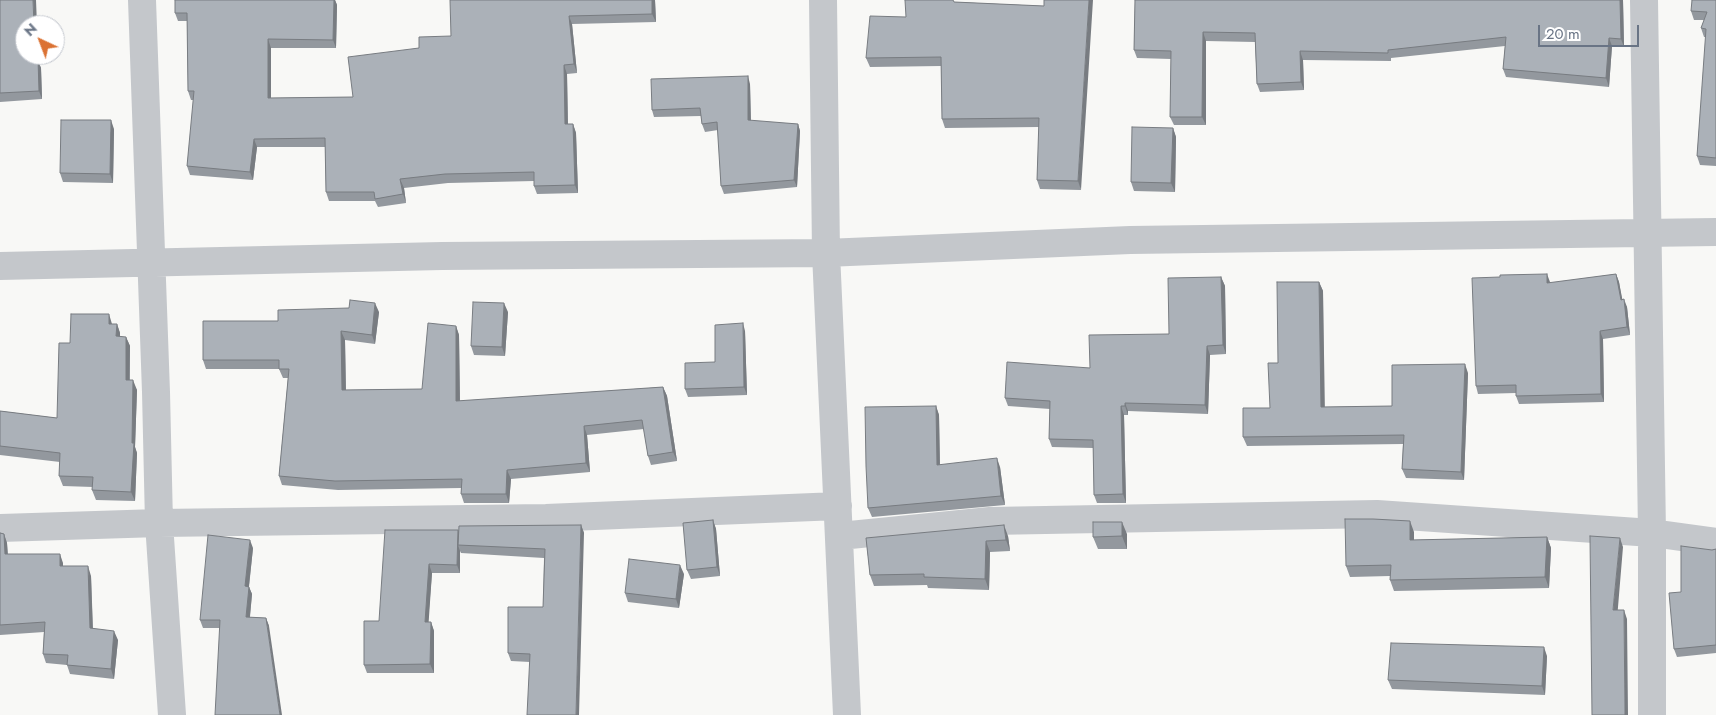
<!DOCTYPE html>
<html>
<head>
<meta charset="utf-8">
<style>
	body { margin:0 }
	#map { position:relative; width:1716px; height:715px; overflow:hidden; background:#f8f8f6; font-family:Jost,sans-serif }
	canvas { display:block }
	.north { position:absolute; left:15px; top:15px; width:50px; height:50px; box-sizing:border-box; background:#fff; border:1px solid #c3c7ce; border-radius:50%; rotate:317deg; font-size:14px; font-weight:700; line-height:20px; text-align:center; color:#697485 }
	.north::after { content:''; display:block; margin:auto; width:18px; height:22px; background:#db7233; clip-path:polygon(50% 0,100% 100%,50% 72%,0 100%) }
	.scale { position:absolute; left:1538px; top:25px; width:101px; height:22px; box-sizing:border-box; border:2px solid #697485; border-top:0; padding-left:6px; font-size:15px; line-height:18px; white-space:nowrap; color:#697485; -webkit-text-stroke:4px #fff; paint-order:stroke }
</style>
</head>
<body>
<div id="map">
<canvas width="1716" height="715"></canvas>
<div class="north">N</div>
<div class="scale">20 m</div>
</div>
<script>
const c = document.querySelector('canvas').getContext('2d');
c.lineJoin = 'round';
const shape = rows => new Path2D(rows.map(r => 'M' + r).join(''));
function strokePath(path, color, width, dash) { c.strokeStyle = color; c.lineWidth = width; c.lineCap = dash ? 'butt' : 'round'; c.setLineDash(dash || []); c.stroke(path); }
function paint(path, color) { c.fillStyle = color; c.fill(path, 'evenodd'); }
const street = shape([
	[142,0,156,392,159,523,172,715],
	[823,0,826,253,847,715],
	[1644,0,1652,533,1652,715],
	[0,266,442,256,826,253,1130,240,1716,232],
	[0,528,159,523,546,518,838,506],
	[840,536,990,521,1377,514,1652,533,1716,542]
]);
const wall = shape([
	[0,0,38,61,41,68,42,99,0,102],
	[175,0,335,0,337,5,336,48,271,48,271,98,353,97,419,48,451,36,655,0,656,22,572,24,577,73,567,74,568,124,573,124,576,133,578,193,537,194,534,186,534,181,448,183,404,188,406,203,378,207,375,201,329,201,326,192,325,147,257,147,253,180,190,175,187,166,194,100,191,100,188,91,187,21,178,21,175,13],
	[1135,0,1623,0,1624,47,1612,46,1609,87,1506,77,1503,69,1505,46,1391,58,1391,61,1303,60,1304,90,1260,92,1257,84,1255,42,1206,41,1206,125,1174,125,1170,117,1171,59,1137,58,1134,50],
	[1716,0,1716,166,1700,165,1697,156,1706,37,1704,37,1701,28,1704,20,1694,20,1691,11],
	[956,2,1044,6,1081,190,1040,189,1037,180,1039,127,945,128,942,119,941,66,870,67,866,58,906,17],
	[750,84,751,121,798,124,800,131,797,187,724,194,721,186,718,130,705,132,702,124,701,116,654,117,652,110],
	[1173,128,1176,137,1175,192,1134,191,1131,182],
	[114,129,113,183,63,182,60,173],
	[1616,274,1619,282,1622,300,1627,307,1630,335,1603,339,1604,402,1519,404,1516,396,1516,393,1478,394,1476,386,1550,283],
	[1221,277,1225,286,1226,354,1210,355,1208,414,1128,411,1128,415,1124,415,1126,503,1097,503,1094,495,1093,448,1052,447,1049,439,1050,409,1008,406,1005,398,1090,368,1169,334],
	[1319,282,1323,291,1324,407,1392,406,1468,373,1464,480,1406,478,1402,469,1403,444,1247,446,1243,437,1270,408,1278,363],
	[349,308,379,312,375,344,345,340,346,390,422,389,456,326,459,335,460,401,663,387,667,396,677,461,651,465,648,456,644,429,587,435,590,472,511,479,509,503,464,503,461,494,461,488,338,490,282,485,279,476,288,378,283,378,279,369,206,369,203,360,278,321],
	[508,312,505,356,474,355,471,346],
	[112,324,117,324,120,333,120,337,126,337,130,346,130,380,137,390,135,447,137,453,135,501,96,500,92,490,93,487,63,486,59,476,60,462,0,455,0,411,57,418,70,343],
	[745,331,747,395,688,397,685,389,715,362],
	[936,406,939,415,940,465,1000,467,1005,505,872,517,868,508],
	[713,520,716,529,720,576,691,579,687,570],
	[581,525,584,533,530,662,511,661,508,653,543,607,544,558,461,553,460,551,460,573,432,573,428,622,431,622,434,631,434,673,367,673,364,665,379,621,458,530,459,534],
	[1414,532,1414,540,1547,537,1551,548,1549,588,1394,591,1390,580,1390,576,1350,577,1346,566],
	[0,533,4,534,7,543,8,554,63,563,63,566,91,576,93,628,118,640,114,679,70,674,67,665,46,663,43,654,44,632,0,635],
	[1127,534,1127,549,1098,549,1093,537],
	[1008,536,1010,551,990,552,989,590,928,588,927,585,874,586,870,575,866,538],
	[253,548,249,587,252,594,250,617,266,618,269,626,219,628,203,628,200,620],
	[1716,549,1716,653,1677,657,1674,649,1681,592,1712,550],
	[684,574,679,608,628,602,625,593],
	[1547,656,1545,695,1392,689,1388,680]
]);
const shadedWall = shape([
	[33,0,36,0,37,25,34,25],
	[334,0,335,0,337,5,336,48,333,40],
	[652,0,655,0,656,22,652,14],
	[1089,0,1093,0,1081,190,1078,181],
	[1620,0,1623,0,1624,47,1621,39],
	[569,16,572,24,577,73,574,64],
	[1203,32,1206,41,1206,125,1202,117],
	[1609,38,1612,46,1609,87,1606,78],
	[268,39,271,48,271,106,268,98],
	[1300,51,1303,60,1304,90,1301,82],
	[35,55,38,55,38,61,41,68,42,99,39,91],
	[564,65,567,74,568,133,565,124],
	[748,76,750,84,751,128,748,120],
	[111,120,114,129,113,183,110,174],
	[573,124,576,133,578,193,575,185],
	[798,124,800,131,797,187,794,180],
	[1173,128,1176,137,1175,192,1171,183],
	[254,139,257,147,253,180,250,172],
	[400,179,404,188,406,203,403,194],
	[1547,274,1550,282,1550,291,1547,283],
	[1616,274,1619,282,1624,308,1621,300],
	[1221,277,1225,286,1226,354,1223,345],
	[1319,282,1323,291,1325,416,1321,407],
	[1624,299,1627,307,1630,335,1627,327],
	[375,303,379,312,375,344,372,335],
	[504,303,508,312,505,356,502,347],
	[109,314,112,324,109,324],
	[743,323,745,331,747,395,744,387],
	[117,324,120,333,120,346,116,336],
	[456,326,459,335,460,410,456,401],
	[341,331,345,340,346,400,342,390],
	[1600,331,1603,339,1604,402,1601,394],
	[126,337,130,346,129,389,126,380],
	[1207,346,1210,355,1208,414,1205,405],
	[1465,364,1468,373,1464,480,1461,472],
	[133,380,137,390,135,447,137,453,135,501,131,492],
	[663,387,667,396,677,461,673,452],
	[1125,403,1128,411,1128,415,1125,406],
	[936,406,939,415,940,474,937,465],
	[1121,406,1124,415,1126,503,1123,494],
	[584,426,587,435,590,472,586,463],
	[997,458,1000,467,1005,505,1001,496],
	[507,470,511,479,509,503,506,494],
	[713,520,716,529,720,576,717,567],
	[1410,521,1414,532,1414,551,1410,540],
	[1122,522,1127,534,1127,549,1122,536],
	[581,525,584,533,579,715,576,715],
	[1004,525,1008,536,1010,551,1006,540],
	[458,530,461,539,458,545,460,551,460,573,457,565],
	[4,534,7,543,8,564,5,554],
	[1547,537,1551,548,1549,588,1545,577],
	[1620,538,1623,547,1617,619,1613,610],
	[250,540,253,548,248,594,245,586],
	[986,541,990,552,989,590,985,579],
	[60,554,63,563,63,576,60,566],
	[429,564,432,573,428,631,425,622],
	[680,565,684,574,679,608,676,599],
	[88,566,91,576,93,638,90,628],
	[249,587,252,594,249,625,246,617],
	[1624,610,1627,619,1628,715,1625,715],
	[266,618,269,626,282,715,280,715],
	[431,622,434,631,434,673,430,664],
	[114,631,118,640,114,679,111,669],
	[1544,647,1547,656,1545,695,1542,686]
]);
const building = shape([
	[0,0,33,0,34,25,25,25,25,55,35,55,35,60,38,59,39,91,0,93,0,0],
	[175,0,334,0,333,40,268,39,268,98,353,97,348,57,419,48,419,37,451,36,450,0,652,0,652,14,569,16,574,64,564,65,565,124,573,124,575,185,534,186,534,172,445,174,400,179,403,194,375,199,374,192,326,192,325,138,254,139,250,172,187,166,194,91,188,91,187,13,175,13,175,0],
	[905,0,953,0,954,2,1044,6,1044,0,1089,0,1078,181,1037,180,1039,118,942,119,941,57,866,58,870,16,906,17,905,0],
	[1135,0,1620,0,1621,39,1609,38,1606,78,1503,69,1506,37,1388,50,1388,53,1300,51,1301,82,1257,84,1255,33,1203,32,1202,117,1170,117,1171,51,1134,50,1135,0],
	[1692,0,1716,0,1716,158,1697,156,1706,29,1701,28,1707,12,1691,11,1692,0],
	[748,76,748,120,798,124,794,180,721,186,717,122,702,124,700,108,652,110,651,79,748,76],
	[61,120,111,120,110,174,60,173,61,120],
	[1132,127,1173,128,1171,183,1131,182,1132,127],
	[1547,274,1547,283,1616,274,1621,300,1624,299,1627,327,1600,331,1601,394,1516,396,1516,385,1476,386,1472,278,1500,277,1500,275,1547,274],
	[1221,277,1223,345,1207,346,1205,405,1125,403,1125,406,1121,406,1123,494,1094,495,1093,440,1049,439,1050,401,1005,398,1007,362,1090,368,1089,335,1169,334,1168,278,1221,277],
	[1277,282,1319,282,1321,407,1392,406,1392,365,1465,364,1461,472,1402,469,1404,435,1243,437,1243,408,1270,408,1268,363,1278,363,1277,282],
	[350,300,375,303,372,335,341,331,342,390,422,389,428,323,456,326,456,401,663,387,673,452,648,456,642,420,584,426,586,463,507,470,506,494,461,494,462,479,335,481,279,476,289,369,279,369,279,360,203,360,203,321,278,321,278,310,349,308,350,300],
	[473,302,504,303,502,347,471,346,473,302],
	[71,314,109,314,109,324,117,324,116,336,126,337,126,380,133,380,132,443,134,443,131,492,92,490,93,477,59,476,60,453,0,446,0,411,57,418,59,343,70,343,71,314],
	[743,323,744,387,685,389,685,363,715,362,715,325,743,323],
	[936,406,937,465,997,458,1001,496,868,508,866,466,865,407,936,406],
	[1345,519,1373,519,1410,521,1410,540,1547,537,1545,577,1390,580,1391,565,1346,566,1345,519],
	[713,520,717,567,687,570,683,523,713,520],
	[1093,522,1122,522,1122,536,1093,537,1093,522],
	[581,525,576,715,527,715,530,654,508,653,508,607,543,607,545,549,458,545,459,526,581,525],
	[1004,525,1006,540,986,541,985,579,924,577,924,574,870,575,866,538,1004,525],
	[385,530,458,530,457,565,429,564,425,622,431,622,430,664,364,665,364,621,379,621,385,530],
	[0,533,4,534,5,554,60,554,60,566,88,566,90,628,114,631,111,669,67,665,68,655,43,654,45,622,0,625,0,533],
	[208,535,250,540,245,586,249,587,246,617,266,618,280,715,215,715,220,620,200,620,208,535],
	[1590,536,1620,538,1613,610,1624,610,1625,715,1592,715,1590,536],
	[1681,546,1712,550,1716,549,1716,645,1674,649,1669,593,1681,592,1681,546],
	[629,559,680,565,676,599,625,593,629,559],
	[1391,643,1544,647,1542,686,1388,680,1391,643]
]);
strokePath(street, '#c4c7cb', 28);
paint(wall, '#93989e');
paint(shadedWall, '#787c81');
paint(building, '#abb1b8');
strokePath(building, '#787c81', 1);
</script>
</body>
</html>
